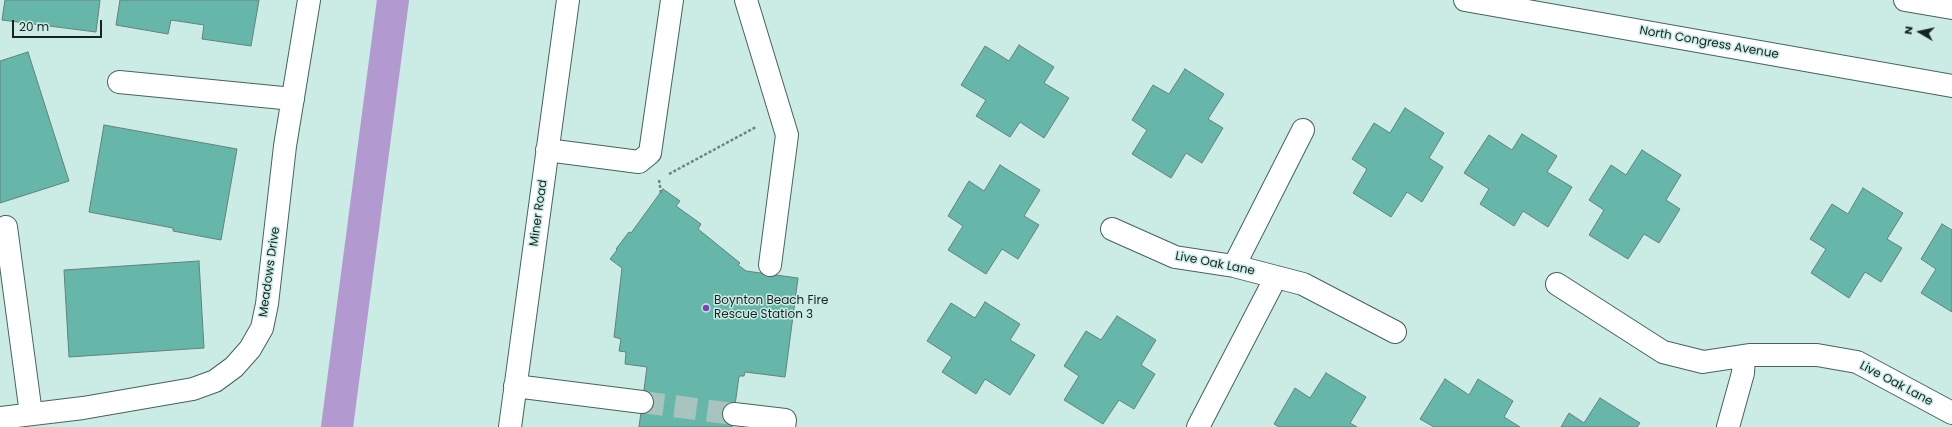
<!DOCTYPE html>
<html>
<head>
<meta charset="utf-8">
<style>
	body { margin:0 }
	#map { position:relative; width:1952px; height:427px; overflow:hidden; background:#cbece5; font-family:Poppins,sans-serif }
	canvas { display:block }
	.north { position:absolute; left:1900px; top:12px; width:40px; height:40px; -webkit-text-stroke:3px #cbece5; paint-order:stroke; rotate:279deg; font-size:11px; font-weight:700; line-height:16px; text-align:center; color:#162320 }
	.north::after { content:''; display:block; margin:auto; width:14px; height:18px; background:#162320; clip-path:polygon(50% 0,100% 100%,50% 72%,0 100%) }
	.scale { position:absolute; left:12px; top:20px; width:90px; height:18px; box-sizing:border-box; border:2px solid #162320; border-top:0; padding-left:5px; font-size:12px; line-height:14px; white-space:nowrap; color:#162320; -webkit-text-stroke:3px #cbece5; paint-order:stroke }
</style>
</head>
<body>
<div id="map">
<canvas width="1952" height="427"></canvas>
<div class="north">N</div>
<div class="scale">20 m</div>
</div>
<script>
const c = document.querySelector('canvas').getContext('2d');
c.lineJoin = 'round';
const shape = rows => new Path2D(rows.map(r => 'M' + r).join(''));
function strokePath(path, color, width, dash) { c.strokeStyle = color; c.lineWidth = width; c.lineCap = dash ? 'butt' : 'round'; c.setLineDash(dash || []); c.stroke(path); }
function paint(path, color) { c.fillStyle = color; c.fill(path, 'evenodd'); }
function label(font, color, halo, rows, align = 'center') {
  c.font = font + ' Poppins,sans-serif'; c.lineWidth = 3; c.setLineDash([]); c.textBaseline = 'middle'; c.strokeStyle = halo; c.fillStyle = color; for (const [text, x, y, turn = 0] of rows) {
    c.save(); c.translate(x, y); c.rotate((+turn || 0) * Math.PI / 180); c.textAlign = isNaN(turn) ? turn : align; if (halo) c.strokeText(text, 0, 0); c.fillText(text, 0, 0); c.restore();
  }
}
const canal = shape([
	[337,427,393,0]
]);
const building = shape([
	[5,0,100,0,96,32,2,20,5,0],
	[120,0,259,0,251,46,202,39,204,25,171,20,168,34,116,25,120,0],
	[1019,45,1054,67,1044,83,1069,98,1044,138,1020,122,1010,137,976,116,986,100,961,85,985,46,1009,61,1019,45],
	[28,52,69,181,0,203,0,61,28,52],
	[1185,69,1224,94,1208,119,1223,128,1202,163,1186,153,1171,178,1132,154,1147,130,1132,120,1153,85,1169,94,1185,69],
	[1405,108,1444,133,1429,158,1443,167,1422,202,1407,192,1391,217,1353,193,1367,169,1352,159,1374,123,1390,133,1405,108],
	[104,125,237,149,221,240,173,231,173,228,89,212,104,125],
	[1522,134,1557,156,1547,172,1572,187,1548,227,1523,211,1514,226,1480,204,1489,189,1464,173,1489,135,1512,150,1522,134],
	[1642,150,1681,175,1666,200,1680,209,1659,243,1644,234,1628,259,1589,235,1604,210,1589,200,1611,165,1626,175,1642,150],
	[1000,165,1040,190,1024,216,1039,225,1018,259,1002,249,986,274,948,250,963,226,948,216,969,181,984,191,1000,165],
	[1863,188,1903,213,1887,239,1902,248,1881,282,1865,272,1849,298,1811,273,1826,249,1810,239,1832,204,1848,214,1863,188],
	[663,189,680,201,676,206,701,224,698,229,740,263,738,265,746,271,798,278,785,377,745,372,744,376,739,376,732,427,639,427,647,367,625,364,626,352,619,351,621,339,614,337,622,268,610,259,617,250,616,249,629,232,631,233,663,189],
	[1942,224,1952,230,1952,312,1921,293,1936,269,1921,259,1942,224],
	[199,261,204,348,69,357,64,270,199,261],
	[985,302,1020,324,1010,340,1035,355,1010,395,985,379,976,394,942,372,952,357,927,341,951,303,975,318,985,302],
	[1117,316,1156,340,1141,365,1155,374,1134,409,1119,400,1103,424,1064,400,1079,376,1064,366,1086,331,1101,340,1117,316],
	[1326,373,1366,397,1350,423,1357,427,1279,427,1274,424,1295,388,1310,398,1326,373],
	[1445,379,1469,395,1478,379,1513,401,1504,417,1520,427,1434,427,1420,419,1445,379],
	[1600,398,1640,423,1637,427,1561,427,1569,413,1584,423,1600,398]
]);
const minorTunnel = shape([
	[642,402,734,414]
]);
const path = shape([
	[669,174,756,127],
	[659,180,661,193]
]);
const minor = shape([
	[746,0,787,135,770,265],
	[119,82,293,99],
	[547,150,639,162,650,153,672,0],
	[6,227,31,414],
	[1112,229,1175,257,1234,266,1303,284,1395,332],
	[1234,266,1303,130],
	[1557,284,1663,352,1703,362,1749,355,1817,355,1857,362,1952,413],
	[515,386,642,402],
	[734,414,785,420,784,427],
	[0,418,83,408,193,389,215,381,234,367,250,349,262,328,267,304,285,146,309,0],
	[510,427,568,0],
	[1198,427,1276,277],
	[1728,427,1743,373,1744,356]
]);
const major = shape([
	[1465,0,1952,86],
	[1905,0,1952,8]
]);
const markers = [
	[706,308,4,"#7d41b6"]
];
const streetNames = [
	["North Congress Avenue",1709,43,10],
	["Miner Road",539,213,-82],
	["Live Oak Lane",1215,264,11],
	["Meadows Drive",270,272,-82],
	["Live Oak Lane",1896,384,28]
];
const poiNames = [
	["Boynton Beach Fire",714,301],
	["Rescue Station 3",714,315]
];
strokePath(canal, '#b29ad1', 32);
paint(building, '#66b7a9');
strokePath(building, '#63827c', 1);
strokePath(minorTunnel, '#a7c4be', 22, [22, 11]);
strokePath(minor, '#46635d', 24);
strokePath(major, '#46635d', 24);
strokePath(path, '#6f8580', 2.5, [3, 2]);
strokePath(minor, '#fff', 22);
strokePath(major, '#fff', 22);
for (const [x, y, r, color] of markers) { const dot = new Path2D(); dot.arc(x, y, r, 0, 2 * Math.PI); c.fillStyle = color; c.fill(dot); strokePath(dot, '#cbece5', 1.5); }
label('12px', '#162320', '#cbece5', streetNames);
label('12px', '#162320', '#cbece5', poiNames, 'left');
</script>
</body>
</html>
